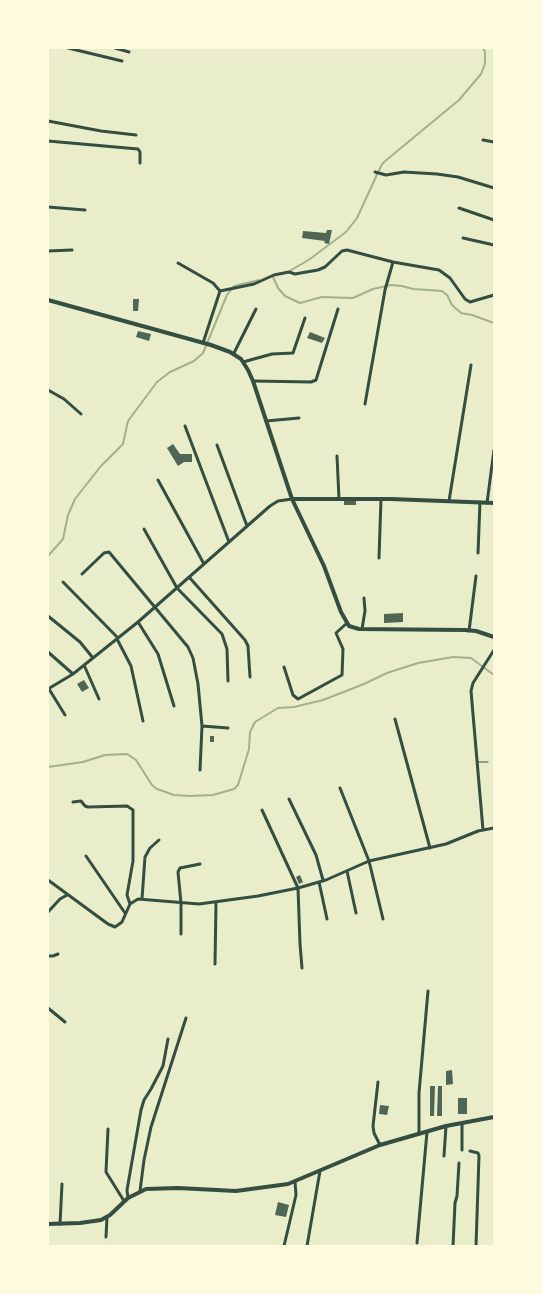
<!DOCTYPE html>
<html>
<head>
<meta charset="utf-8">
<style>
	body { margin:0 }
	#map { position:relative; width:542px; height:1294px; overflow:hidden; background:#e9edc9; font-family:Quicksand,sans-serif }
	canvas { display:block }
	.frame { position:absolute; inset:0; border:49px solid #fefae0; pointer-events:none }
</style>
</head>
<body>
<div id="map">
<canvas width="542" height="1294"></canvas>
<div class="frame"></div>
</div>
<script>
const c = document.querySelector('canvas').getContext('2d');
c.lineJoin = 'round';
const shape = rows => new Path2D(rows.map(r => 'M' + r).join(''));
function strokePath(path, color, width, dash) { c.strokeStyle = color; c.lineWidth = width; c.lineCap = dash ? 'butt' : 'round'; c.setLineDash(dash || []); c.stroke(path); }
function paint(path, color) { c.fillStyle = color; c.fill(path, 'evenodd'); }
const stream = shape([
	[288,272,310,259,346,232,357,218,381,166,384,162,459,100,481,74,485,64,485,52,483,48],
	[273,277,278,288,285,296,300,303,322,297,353,298,373,289,391,285,402,286,413,289,442,291,447,295,452,305,461,313,472,315,494,323],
	[48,556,63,539,68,515,75,499,101,466,123,444,128,421,157,382,170,372,194,361,203,353,227,295,234,286,259,280],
	[48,767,83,762,105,755,127,754,136,760,152,785,157,789,174,795,190,796,213,795,234,789,238,785,249,749,250,732,255,722,278,708,294,707,323,700,364,684,387,673,418,663,453,657,471,658,494,675]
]);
const building = shape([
	[327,230,332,230,329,244,324,243,325,241,302,238,303,231,326,233],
	[133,299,139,299,138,311,133,311],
	[138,331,151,334,149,341,136,337],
	[310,332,325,338,322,343,307,338],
	[173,444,180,454,192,454,192,462,184,462,178,466,167,448],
	[344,500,356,500,356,505,344,505],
	[403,613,403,622,384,623,384,614],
	[84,680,89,688,82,692,77,684],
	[210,736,214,736,214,742,210,742],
	[300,875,303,882,299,884,296,877],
	[452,1070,453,1084,446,1085,446,1071],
	[430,1086,435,1086,434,1116,430,1116],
	[438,1086,442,1086,442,1116,437,1116],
	[458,1098,467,1098,467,1114,458,1114],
	[380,1105,389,1106,387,1115,379,1114],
	[278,1202,289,1205,286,1217,275,1215]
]);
const service = shape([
	[478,762,488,762]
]);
const minor = shape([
	[68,48,122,61],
	[115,48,129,52],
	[48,121,101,131,136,135],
	[483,140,494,142],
	[48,141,138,149,140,152,140,163],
	[375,172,386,175,404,172,437,174,458,177,494,188],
	[48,207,85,210],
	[459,208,494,220],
	[463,238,494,245],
	[48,251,72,250],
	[178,263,213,283,220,291],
	[220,291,254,284,274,275,289,272,295,274,318,270,325,267,342,251,347,250,393,262,439,270,450,278,465,299,470,302,494,295],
	[203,343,220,291],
	[234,353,256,309],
	[243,362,272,354,293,353,305,318],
	[253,381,311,382,316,380,338,309],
	[48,390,64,399,81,414],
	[365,404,385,290,393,262],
	[266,421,299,418],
	[185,426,229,542],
	[217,445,247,526],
	[337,456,339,499],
	[158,480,204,564],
	[449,501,471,365],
	[487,503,494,450],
	[144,529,177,588,222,634,227,649,228,681],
	[478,553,480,502],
	[379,558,381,499],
	[82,574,104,553,109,552,188,647,193,658,198,684,202,726,200,770],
	[189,577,245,640,248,646,250,677],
	[63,582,118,638],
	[48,616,80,642,93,658],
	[138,622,158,654,174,706],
	[362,629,365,611,364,598],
	[469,631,476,576],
	[117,639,131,666,143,721],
	[48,652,73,674],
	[84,665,99,699],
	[284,667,293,695,298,699,342,675,343,649,336,633,347,623],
	[48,689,73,674,138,622,270,506,278,501,292,499],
	[49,689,65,715],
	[395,719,430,848],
	[202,726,228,728],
	[340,788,369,861,383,919],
	[289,799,316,855,323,880],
	[73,802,81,801,85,806,88,807,127,806,133,810,133,861,127,895,130,904],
	[262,810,298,888,300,944,302,968],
	[483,830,471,691,473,683,494,650],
	[86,856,125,913],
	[347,871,356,913],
	[48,880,108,924,115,927,122,922,130,904,138,899,199,904,258,896,298,888,326,880,369,861,446,844,478,831,494,828],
	[319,882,327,919],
	[142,899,145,857,150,848,159,840],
	[48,912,60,899,67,895],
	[181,934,181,903,178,872,180,868,200,864],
	[48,956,53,956,58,954],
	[215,964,216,903],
	[48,1008,65,1022],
	[378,1082,373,1126,374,1133,380,1145],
	[462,1123,462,1150],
	[108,1129,106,1172,124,1201],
	[419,1134,419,1093,428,991],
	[470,1151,478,1153,479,1156,476,1246],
	[444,1156,446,1126],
	[140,1191,144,1160,151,1127,186,1018],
	[128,1198,127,1190,141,1110,144,1100,151,1089,163,1066,168,1039],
	[60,1224,62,1184],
	[106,1237,107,1217],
	[417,1243,427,1132],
	[284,1246,296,1195,295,1181],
	[307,1246,320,1171],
	[453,1246,455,1203,457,1196,459,1163]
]);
const tertiary = shape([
	[48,300,211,345,230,352,241,359,248,370,253,381,292,499,324,566,341,612,349,626,359,629,465,630,476,631,494,637],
	[292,499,391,499,494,503],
	[48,1224,80,1223,101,1220,110,1215,128,1198,146,1189,178,1188,236,1191,288,1184,380,1145,446,1126,494,1117]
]);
strokePath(stream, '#a3b18a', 2);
paint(building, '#4f6655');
strokePath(service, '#344e41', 1);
strokePath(minor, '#344e41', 3);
strokePath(tertiary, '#344e41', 4);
</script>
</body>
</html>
